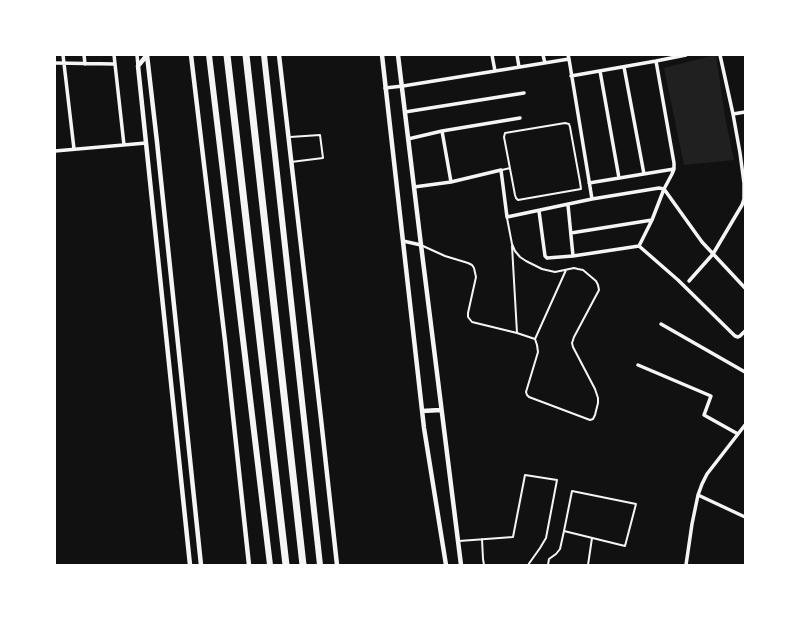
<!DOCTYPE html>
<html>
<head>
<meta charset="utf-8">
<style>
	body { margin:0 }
	#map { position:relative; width:800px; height:620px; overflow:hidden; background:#111; font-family:Barlow,sans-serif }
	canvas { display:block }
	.frame { position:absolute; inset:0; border:56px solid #fff; pointer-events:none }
</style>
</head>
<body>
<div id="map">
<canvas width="800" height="620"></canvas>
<div class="frame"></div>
</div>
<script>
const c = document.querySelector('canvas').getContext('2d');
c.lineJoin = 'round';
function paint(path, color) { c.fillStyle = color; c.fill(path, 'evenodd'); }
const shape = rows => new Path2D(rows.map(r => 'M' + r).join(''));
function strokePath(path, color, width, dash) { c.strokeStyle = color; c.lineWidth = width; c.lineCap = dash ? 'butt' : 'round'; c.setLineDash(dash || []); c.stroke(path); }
const green = shape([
	[716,55,725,117,734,160,684,165,664,68]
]);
const service = shape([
	[565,123,569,124,570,127,580,182,581,189,518,200,516,198,515,195,504,137,505,133,565,123],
	[290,137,320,135,323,158,291,162],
	[502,170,510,168],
	[507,218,512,244,515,251,520,257,526,261,542,269,555,272,574,268,578,269,583,270,596,281,598,285,599,290,574,337,572,343,573,347,595,389,598,398,598,403,595,415,593,419,590,420,529,397,527,395,526,392,538,352,537,345,535,339,566,270],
	[423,246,445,256,468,263,472,265,474,268,476,277,468,313,468,317,472,322,517,333,535,339],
	[512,246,517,333],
	[482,539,483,559,484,565],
	[459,541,513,537,525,475,557,480,546,538,540,548,528,565],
	[548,565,549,559,556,554,560,549,564,531,572,491,636,504,625,546,564,531],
	[588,565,592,538]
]);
const minor = shape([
	[63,55,74,149],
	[84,55,85,64],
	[114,55,124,145],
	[137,55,138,66],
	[492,55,495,71],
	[517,55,519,67],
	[543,55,545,63],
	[569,59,592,199],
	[55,63,115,64],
	[624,67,644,174],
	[600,71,619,178],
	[571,76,656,61,686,55],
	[385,88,403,86,569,59,568,55],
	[405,112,524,93],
	[733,114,745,112],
	[442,131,451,182],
	[408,139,442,131,520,118],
	[55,151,146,143],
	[589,183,674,169],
	[414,187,451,182,501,170,507,217,592,199,659,188,664,189,702,242,745,288],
	[568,205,573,256],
	[539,211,545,256,547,258,573,256,639,246,678,280,735,336,738,337,740,336,745,331],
	[571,233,652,220],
	[403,241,421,245],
	[639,246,652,220,664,189,672,174,674,169,674,163,656,61],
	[689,281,713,254,742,205,744,199,744,183,740,153,733,114,720,55],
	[661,324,745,372],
	[638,365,711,396,704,415,738,434],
	[698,495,745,517],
	[686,565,692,524,698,495,702,484,707,474,745,425]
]);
const tertiary = shape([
	[147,55,138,66,190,565],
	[147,55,157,142,201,565],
	[191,55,225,341,249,565],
	[279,55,321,419,337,565],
	[382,55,424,428,446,565],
	[398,55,421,245,461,565],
	[422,411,441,410]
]);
const trunk = shape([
	[209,55,270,565],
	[264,55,320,565]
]);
const motorway = shape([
	[227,55,286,565],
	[246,55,303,565]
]);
paint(green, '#202020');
strokePath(service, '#f5f5f5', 2);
strokePath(minor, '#f5f5f5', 3.5);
strokePath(tertiary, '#f5f5f5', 4.5);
strokePath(trunk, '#f5f5f5', 6);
strokePath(motorway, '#f5f5f5', 7);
</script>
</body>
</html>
